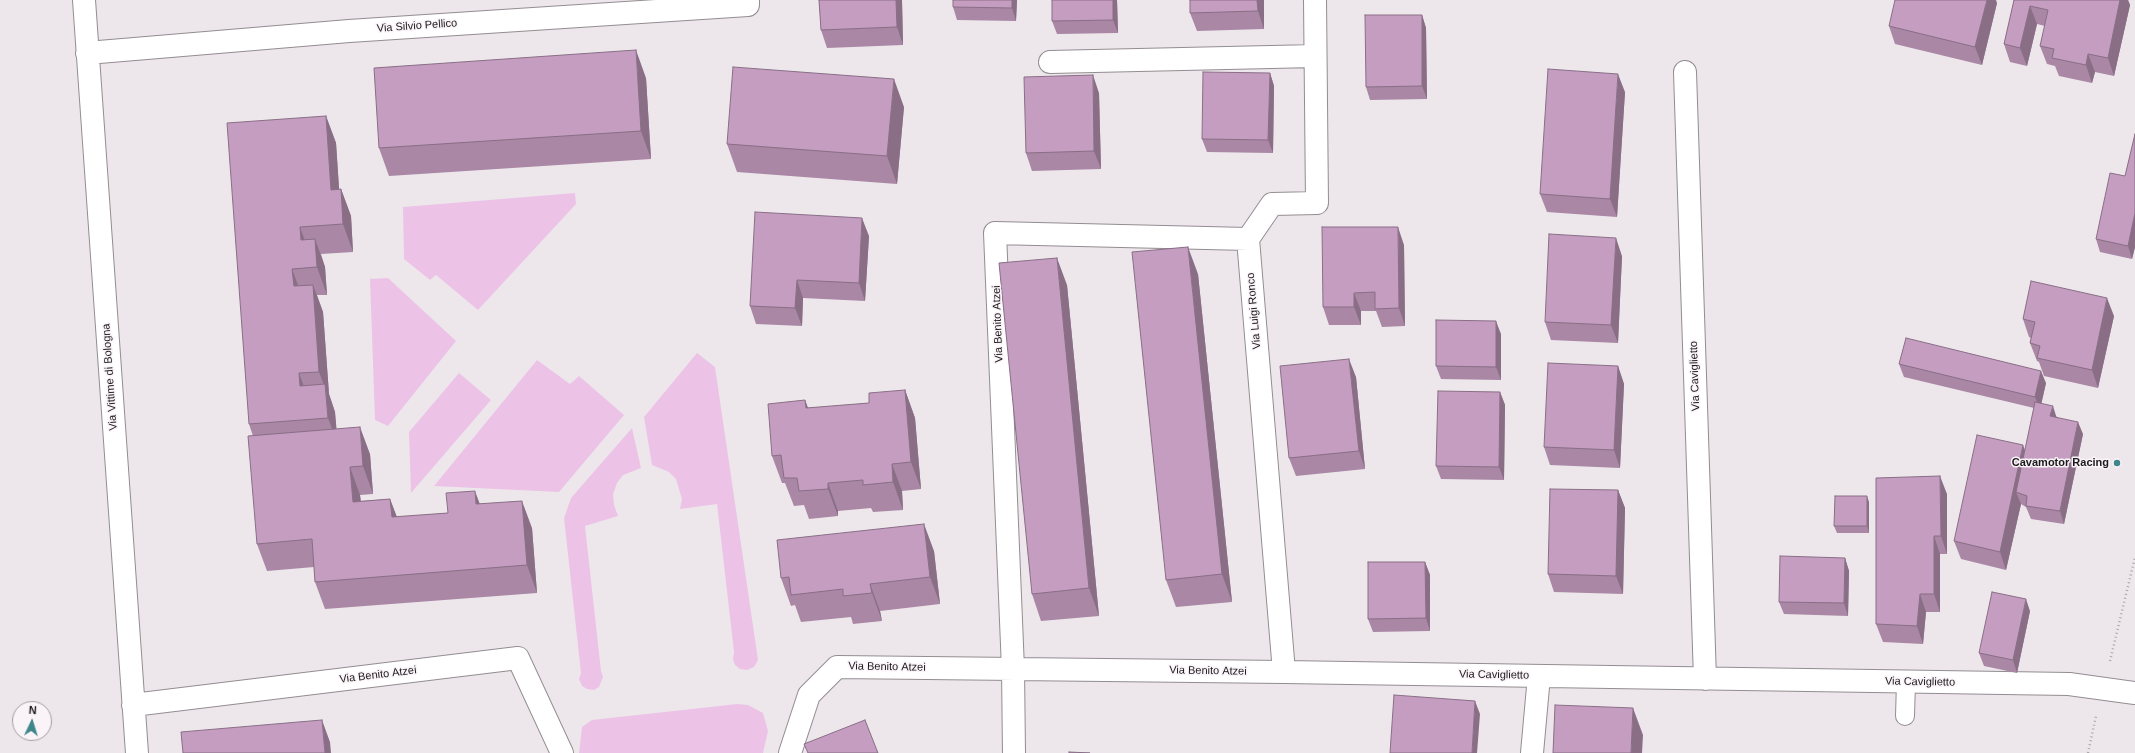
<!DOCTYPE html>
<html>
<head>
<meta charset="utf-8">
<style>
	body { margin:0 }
	#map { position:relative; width:2135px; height:753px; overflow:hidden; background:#ede7ec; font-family:Helvetica,sans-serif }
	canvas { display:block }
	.north { position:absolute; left:12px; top:701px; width:40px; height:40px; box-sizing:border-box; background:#faf4f9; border:1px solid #a19ca0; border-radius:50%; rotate:4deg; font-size:11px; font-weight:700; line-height:16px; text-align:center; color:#1b191a }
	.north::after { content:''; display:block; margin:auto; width:14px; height:18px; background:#3e868a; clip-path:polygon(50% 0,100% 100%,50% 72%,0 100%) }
</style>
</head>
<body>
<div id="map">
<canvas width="2135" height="753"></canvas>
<div class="north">N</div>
</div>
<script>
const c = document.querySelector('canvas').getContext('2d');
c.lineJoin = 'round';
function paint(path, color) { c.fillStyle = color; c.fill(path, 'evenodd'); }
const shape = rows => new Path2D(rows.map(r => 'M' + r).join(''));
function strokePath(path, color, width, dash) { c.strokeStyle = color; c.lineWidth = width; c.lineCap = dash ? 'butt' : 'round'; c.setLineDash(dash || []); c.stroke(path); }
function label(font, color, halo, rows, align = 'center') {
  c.font = font + ' Helvetica,sans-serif'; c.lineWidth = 3; c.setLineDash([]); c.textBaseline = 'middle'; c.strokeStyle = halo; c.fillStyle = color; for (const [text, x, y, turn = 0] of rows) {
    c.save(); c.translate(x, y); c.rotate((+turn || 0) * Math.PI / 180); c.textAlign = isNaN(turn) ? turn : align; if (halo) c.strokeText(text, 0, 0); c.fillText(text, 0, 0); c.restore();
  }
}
const green = shape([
	[575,193,576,204,478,310,436,275,430,280,404,259,403,207],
	[388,278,456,341,388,426,375,420,370,279],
	[697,353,715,367,757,653,758,660,754,667,747,670,740,669,735,665,733,659,734,652,717,504,680,509,682,499,676,479,669,472,652,465,644,417],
	[537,360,570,384,579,376,624,415,559,492,434,486],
	[459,373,491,400,411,493,409,432],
	[632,428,641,468,623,475,617,483,613,494,614,505,618,516,585,526,601,671,603,677,599,687,594,690,587,689,582,686,579,679,581,673,564,518,571,498],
	[737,704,748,705,763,713,768,731,763,753,579,753,582,727,592,720]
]);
const path = shape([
	[2110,661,2135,557],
	[2088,753,2096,716]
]);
const lane = shape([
	[1905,716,1906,682]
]);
const street = shape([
	[84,0,137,753],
	[87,53,349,31,748,5,748,0],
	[1050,62,1315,56],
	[1685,72,1705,679],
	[1284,672,1248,239,1272,204,1317,203,1315,0],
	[133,705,518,658,562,753],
	[790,753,809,695,837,667,1284,672,2069,684,2135,693],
	[1014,753,1013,669,995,233,1248,239],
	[1532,753,1539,676]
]);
const wall = shape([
	[819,0,902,0,903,45,827,48,821,30],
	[953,0,1017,0,1016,21,957,20,953,7],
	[1117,0,1118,33,1057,34,1052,21],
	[1264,0,1264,29,1197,31,1190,13],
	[2014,0,2128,0,2130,5,2114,76,2095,72,2092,83,2059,76,2055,66,2047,64,2040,46,2045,26,2037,24,2027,66,2010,62,2004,44],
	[1997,3,1982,65,1895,44,1889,26],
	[1422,15,1426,28,1427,99,1370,100,1366,87],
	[1270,73,1274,86,1273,153,1207,152,1202,139],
	[646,78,651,159,389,176,379,148],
	[1625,92,1617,217,1547,212,1540,194],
	[1099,93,1101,169,1032,171,1026,153],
	[904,107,897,184,737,172,727,144],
	[326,116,336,143,339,189,341,189,351,216,353,252,321,254,325,267,327,295,317,295,323,312,329,394,335,412,336,429,370,454,373,494,360,495,361,501,390,499,397,517,448,513,480,504,532,528,537,593,325,609,315,582,314,567,267,571,257,544,253,436,249,424],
	[2135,134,2135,247,2132,259,2100,252,2096,239,2125,176],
	[869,236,865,301,803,298,802,326,756,324,750,306],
	[1404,245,1405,326,1382,327,1376,311,1361,311,1361,325,1329,325,1323,307],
	[1622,256,1618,343,1551,340,1545,322],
	[1198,274,1232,602,1176,607,1166,580],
	[1067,285,1099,616,1041,621,1032,594],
	[2114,316,2098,388,2044,376,2039,362,2037,361,2030,343,2031,338,2029,337,2023,319],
	[1501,334,1501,380,1441,379,1436,366],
	[1899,364,2046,383,2041,404,2057,417,2083,434,2064,524,2031,519,2026,507,2021,504,2006,570,1961,559,1954,541,2025,450,2034,408,1904,377],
	[1618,366,1624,384,1620,468,1550,465,1544,447],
	[1356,377,1365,469,1296,476,1289,458],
	[905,390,915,418,921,489,902,491,903,510,873,512,871,508,838,511,838,516,809,519,804,505,794,506,785,483,782,483,772,456,805,400,808,408,869,403],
	[1500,392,1505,405,1504,480,1441,479,1436,466],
	[1618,490,1625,508,1623,594,1554,592,1548,574],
	[1947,494,1947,554,1940,554,1940,612,1926,612,1923,644,1883,642,1876,624],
	[1869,502,1869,533,1837,533,1834,526],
	[934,551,940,604,880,611,882,621,853,624,851,617,801,622,795,605,791,606,781,578],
	[1845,558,1849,571,1848,616,1784,614,1779,602],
	[1425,562,1430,575,1430,631,1373,632,1368,619],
	[2030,611,2017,673,1984,666,1979,653]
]);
const shadedWall = shape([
	[896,0,902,0,903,45,897,27],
	[1012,0,1017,0,1016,21,1012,8],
	[1113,0,1117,0,1118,33,1113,20],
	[1257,0,1264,0,1264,29,1258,11],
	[1987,0,1996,0,1997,3,1982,65,1975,47],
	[2120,0,2128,0,2130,5,2114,76,2108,58],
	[2030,6,2037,24,2027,66,2020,48],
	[1422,15,1426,28,1427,99,1422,86],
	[636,50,646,78,651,159,641,131],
	[2088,54,2095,72,2092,83,2086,65],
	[1270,73,1274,86,1273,153,1268,140],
	[1618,74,1625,92,1617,217,1610,199],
	[1093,75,1099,93,1101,169,1094,151],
	[894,79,904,107,897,184,887,156],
	[326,116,336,143,341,217,331,190],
	[341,189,351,216,353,252,343,224],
	[2135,213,2135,247,2132,259,2128,246],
	[862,218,869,236,865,301,859,283],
	[300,227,310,255,301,240],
	[1398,227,1404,245,1405,326,1399,308],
	[1616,238,1622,256,1618,343,1611,325],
	[315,239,325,267,327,295,317,267],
	[1188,247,1198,274,1232,602,1222,574],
	[1057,258,1067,285,1099,616,1089,588],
	[292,269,302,296,294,286],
	[797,280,803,298,802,326,795,308],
	[313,285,323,312,329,394,335,412,338,445,328,418,326,390,319,372],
	[1354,293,1361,311,1361,325,1354,307],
	[2107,298,2114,316,2098,388,2092,370],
	[1496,321,1501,334,1501,380,1496,367],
	[1349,359,1356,377,1365,469,1359,451],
	[1618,366,1624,384,1620,468,1614,450],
	[2041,371,2046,383,2040,410,2035,397],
	[299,373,309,400,300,386],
	[905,390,915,418,921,489,911,462],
	[1500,392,1505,405,1504,480,1499,467],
	[805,400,815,427,806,408],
	[2053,406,2057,419,2050,416],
	[2078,422,2083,434,2064,524,2060,511],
	[360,427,370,454,373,494,363,466],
	[2023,445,2030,463,2016,492,2021,504,2006,570,2000,552],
	[892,464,902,491,903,510,893,482],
	[350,467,360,495,363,529,353,502],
	[1940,476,1947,494,1947,554,1941,536],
	[828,483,838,511,838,516,828,489],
	[1618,490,1625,508,1623,594,1616,576],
	[475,491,485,518,476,504],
	[1867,496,1869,502,1869,533,1867,526],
	[390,499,400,526,392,517],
	[522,501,532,528,537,593,527,565],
	[924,524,934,551,940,604,930,577],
	[1934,536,1940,554,1940,612,1934,594],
	[1845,558,1849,571,1848,616,1844,603],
	[1425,562,1430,575,1430,631,1426,618],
	[870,584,880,611,882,621,872,593],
	[1920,594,1926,612,1923,644,1917,626],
	[2026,599,2030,611,2017,673,2013,660],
	[1475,701,1480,714,1477,753,1472,753],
	[1633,708,1643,735,1642,753,1631,753],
	[322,720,330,742,331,753,325,753]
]);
const building = shape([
	[819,0,896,0,897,27,821,30,819,0],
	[953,0,1012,0,1012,8,953,7,953,0],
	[1052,0,1113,0,1113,20,1052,21,1052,0],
	[1190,0,1257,0,1258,11,1190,13,1190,0],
	[1895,0,1987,0,1975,47,1889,26,1895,0],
	[2014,0,2120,0,2108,58,2088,54,2086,65,2052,58,2054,49,2040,46,2048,10,2030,6,2020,48,2004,44,2014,0],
	[1365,15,1422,15,1422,86,1366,87,1365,15],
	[636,50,641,131,379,148,374,68,636,50],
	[733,67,894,79,887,156,727,144,733,67],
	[1548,69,1618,74,1610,199,1540,194,1548,69],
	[1203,72,1270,73,1268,140,1202,139,1203,72],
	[1093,75,1094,151,1026,153,1024,77,1093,75],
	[326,116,331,190,341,189,343,224,300,227,301,240,315,239,317,267,292,269,294,286,313,285,319,372,299,373,300,386,325,384,328,418,249,424,227,123,326,116],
	[2135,134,2135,213,2128,246,2096,239,2110,173,2125,176,2135,134],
	[755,212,862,218,859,283,797,280,795,308,750,306,755,212],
	[1322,227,1398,227,1399,308,1375,309,1375,292,1354,293,1354,307,1323,307,1322,227],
	[1549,234,1616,238,1611,325,1545,322,1549,234],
	[1188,247,1222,574,1166,580,1132,252,1188,247],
	[1057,258,1089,588,1032,594,999,263,1057,258],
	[2031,281,2107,298,2092,370,2037,358,2040,346,2030,343,2035,322,2023,319,2031,281],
	[1436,320,1496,321,1496,367,1436,366,1436,320],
	[1906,338,2041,371,2035,397,1899,364,1906,338],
	[1349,359,1359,451,1289,458,1280,366,1349,359],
	[1548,363,1618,366,1614,450,1544,447,1548,363],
	[905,390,911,462,892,464,893,482,863,485,863,480,828,483,828,489,799,491,797,478,784,478,781,455,772,456,768,404,805,400,806,408,869,403,869,393,905,390],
	[1438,391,1500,392,1499,467,1436,466,1438,391],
	[2035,402,2053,406,2050,416,2078,422,2060,511,2026,506,2027,496,2016,492,2035,402],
	[360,427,363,466,350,467,353,502,390,499,392,517,448,513,446,493,475,491,476,504,522,501,527,565,315,582,312,539,257,544,248,436,360,427],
	[1977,435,2023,445,2000,552,1954,541,1977,435],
	[1940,476,1941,536,1934,536,1934,594,1920,594,1917,626,1876,624,1876,478,1940,476],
	[1550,489,1618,490,1616,576,1548,574,1550,489],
	[1835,496,1867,496,1867,526,1834,526,1835,496],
	[924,524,930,577,870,584,872,593,843,596,843,589,791,595,789,577,781,578,777,540,924,524],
	[1780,556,1845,558,1844,603,1779,602,1780,556],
	[1368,562,1425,562,1426,618,1368,619,1368,562],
	[1992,592,2026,599,2013,660,1979,653,1992,592],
	[1394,695,1475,701,1472,753,1390,753,1394,695],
	[1555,705,1633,708,1631,753,1553,753,1555,705],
	[322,720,325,753,183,753,181,732,322,720],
	[865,720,878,753,808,753,804,744,865,720],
	[1069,752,1090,753,1069,753,1069,752]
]);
const markers = [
	[2117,463,4,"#3e868a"]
];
const streetNames = [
	["Via Silvio Pellico",417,26,-4],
	["Via Luigi Ronco",1254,311,-95],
	["Via Benito Atzei",998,324,-92],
	["Via Caviglietto",1695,376,-92],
	["Via Vittime di Bologna",110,377,-94],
	["Via Benito Atzei",887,667,1],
	["Via Benito Atzei",1208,671,1],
	["Via Benito Atzei",378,675,-7],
	["Via Caviglietto",1494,675,1],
	["Via Caviglietto",1920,682,1]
];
const poiNames = [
	["Cavamotor Racing",2109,463]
];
paint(green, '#ecc3e7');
strokePath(lane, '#938d92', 20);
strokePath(street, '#938d92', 24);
strokePath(path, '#aaa5a9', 2.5, [1, 3]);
strokePath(lane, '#fff', 18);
strokePath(street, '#fff', 22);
paint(wall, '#a987a5');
paint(shadedWall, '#896e86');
paint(building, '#c49dc0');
strokePath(building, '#896e86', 1);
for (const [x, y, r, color] of markers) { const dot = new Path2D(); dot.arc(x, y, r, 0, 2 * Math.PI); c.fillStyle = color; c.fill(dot); strokePath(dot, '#faf4f9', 1.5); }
label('11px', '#1b191a', '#faf4f9', streetNames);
label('bold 11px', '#1b191a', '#faf4f9', poiNames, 'right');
</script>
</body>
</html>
